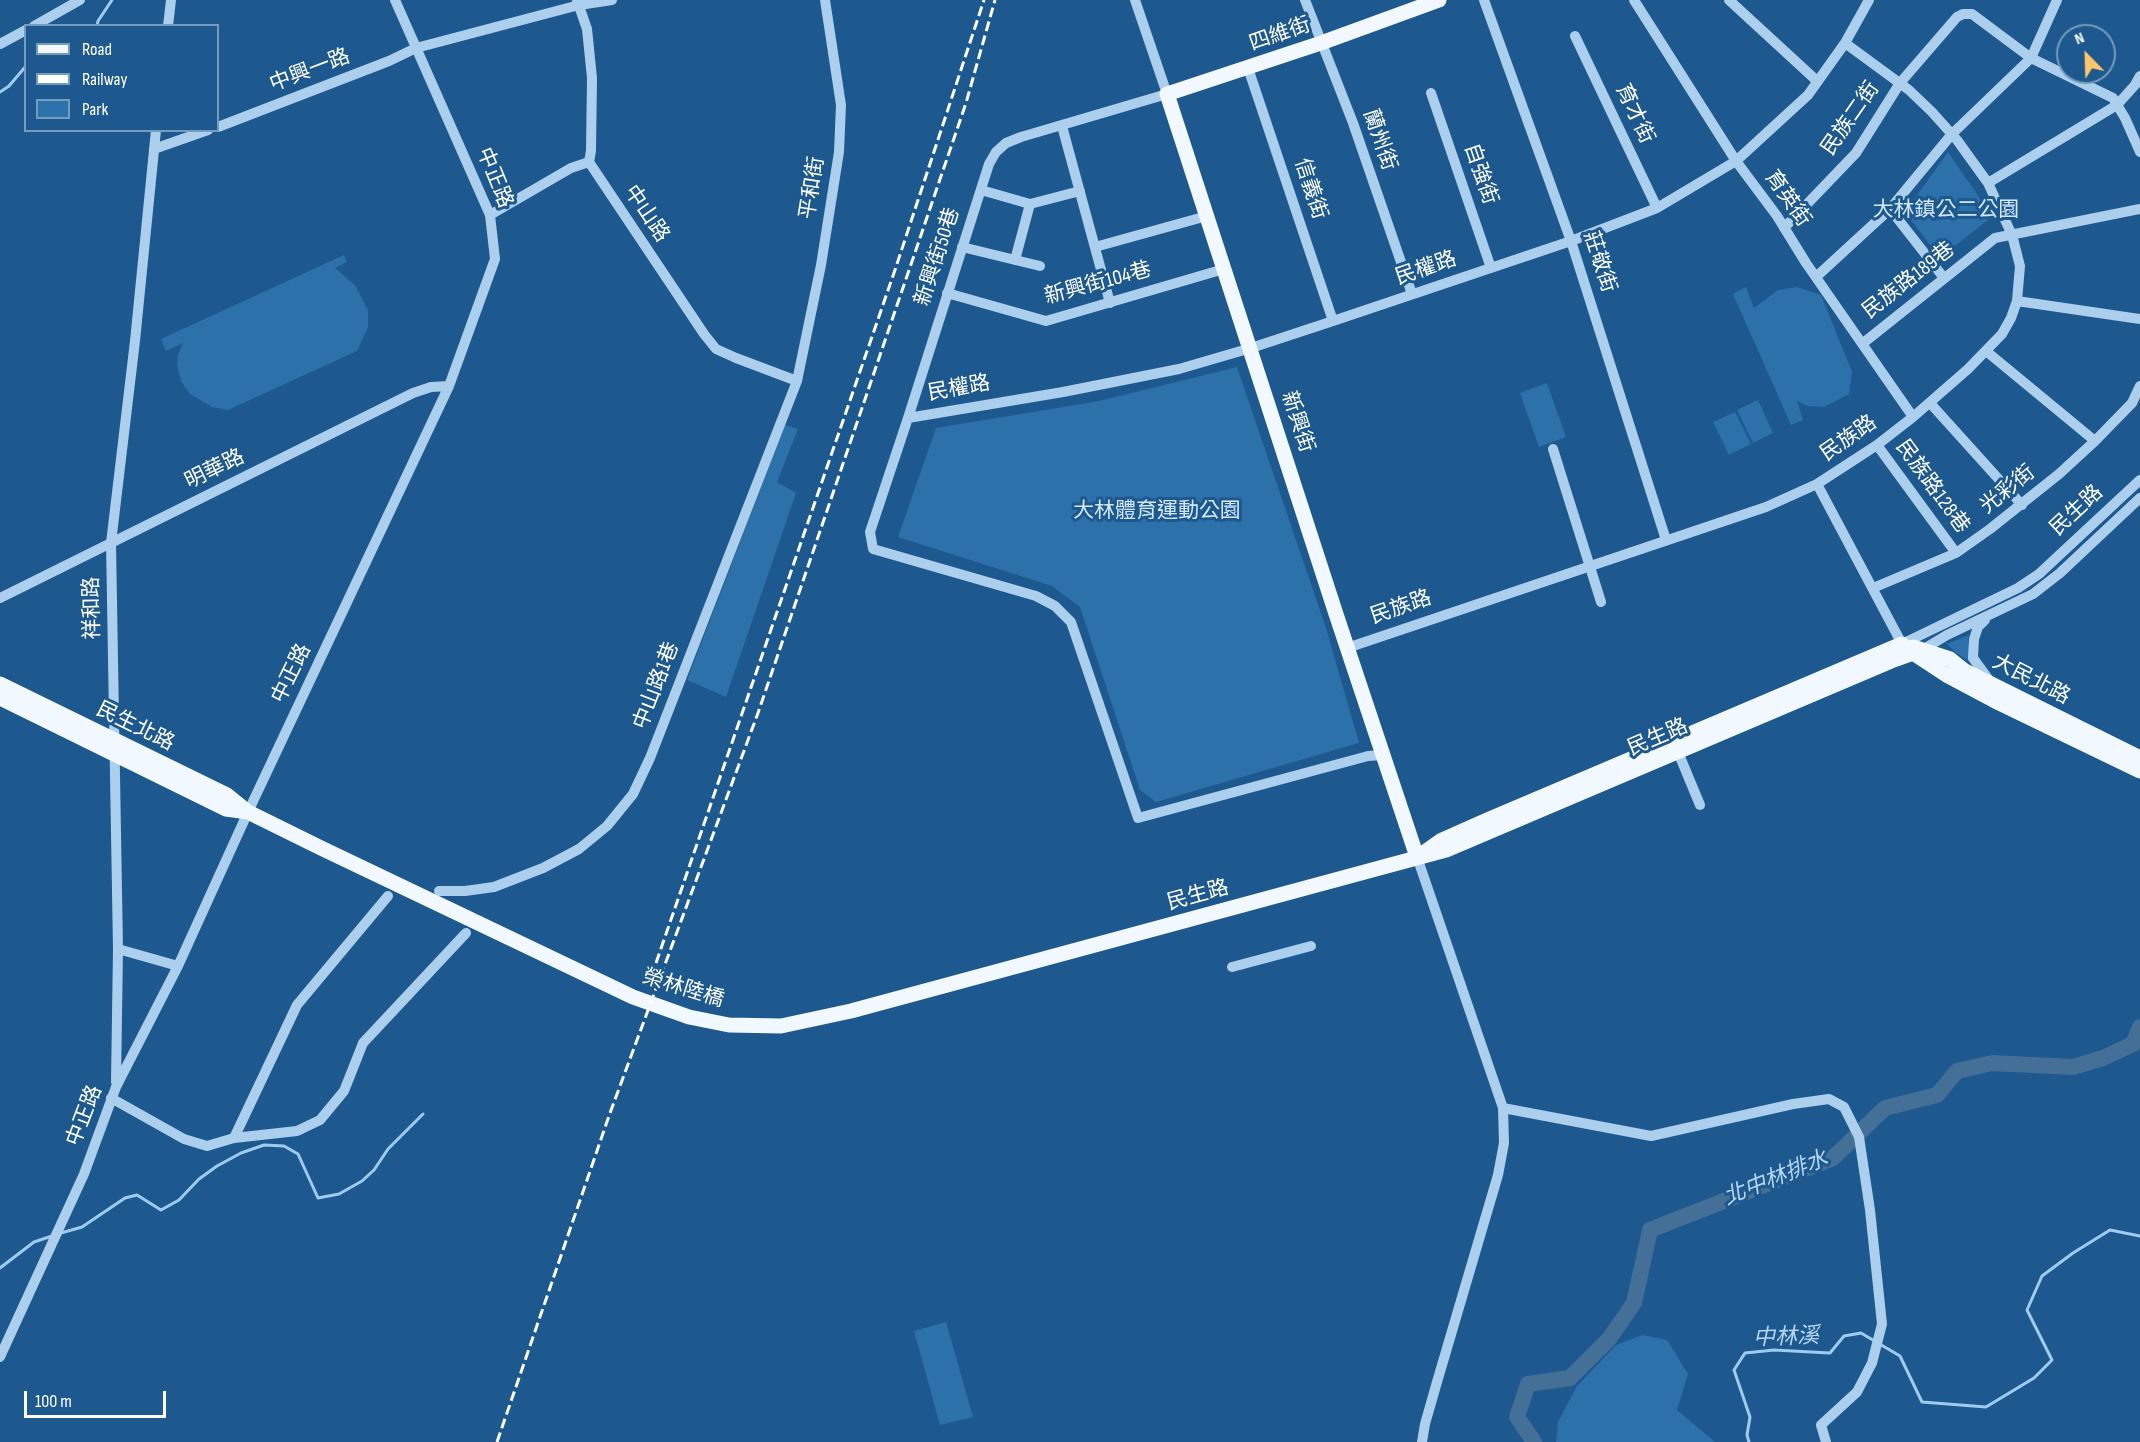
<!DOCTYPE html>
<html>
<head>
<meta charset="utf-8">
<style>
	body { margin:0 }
	#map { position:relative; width:2140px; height:1442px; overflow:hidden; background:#1d588f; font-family:"Sofia Sans Condensed",sans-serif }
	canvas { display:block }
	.legend { position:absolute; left:24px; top:24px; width:195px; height:108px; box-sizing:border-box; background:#1d588f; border:2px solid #779bbc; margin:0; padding:8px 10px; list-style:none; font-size:18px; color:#fff }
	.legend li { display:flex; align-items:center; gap:12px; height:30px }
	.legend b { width:30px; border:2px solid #779bbc }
	.north { position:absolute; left:2056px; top:24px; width:60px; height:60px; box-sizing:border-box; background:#1d588f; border:2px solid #779bbc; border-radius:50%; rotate:337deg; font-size:16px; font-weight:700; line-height:24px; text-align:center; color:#fff }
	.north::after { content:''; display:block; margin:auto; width:21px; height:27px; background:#fdc66a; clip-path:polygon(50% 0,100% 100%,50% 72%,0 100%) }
	.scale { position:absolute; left:24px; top:1391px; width:142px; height:27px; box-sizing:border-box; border:3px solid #fff; border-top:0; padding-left:8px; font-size:18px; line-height:21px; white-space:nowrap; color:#fff; -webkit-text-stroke:4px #1d588f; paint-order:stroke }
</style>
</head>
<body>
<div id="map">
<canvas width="2140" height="1442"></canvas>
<ul class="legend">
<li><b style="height:8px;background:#f2f8ff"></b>Road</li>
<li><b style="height:8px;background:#fff"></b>Railway</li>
<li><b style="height:16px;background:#2d71ab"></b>Park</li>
</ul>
<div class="north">N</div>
<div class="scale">100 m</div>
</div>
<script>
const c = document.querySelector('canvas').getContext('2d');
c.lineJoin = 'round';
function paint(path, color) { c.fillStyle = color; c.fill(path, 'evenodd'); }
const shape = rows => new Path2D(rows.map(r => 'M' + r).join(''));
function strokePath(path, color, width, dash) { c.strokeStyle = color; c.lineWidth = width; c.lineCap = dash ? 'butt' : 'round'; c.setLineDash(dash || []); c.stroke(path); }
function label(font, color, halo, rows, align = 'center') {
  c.font = font + ' "Sofia Sans Condensed","Noto Sans TC",sans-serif'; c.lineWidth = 6; c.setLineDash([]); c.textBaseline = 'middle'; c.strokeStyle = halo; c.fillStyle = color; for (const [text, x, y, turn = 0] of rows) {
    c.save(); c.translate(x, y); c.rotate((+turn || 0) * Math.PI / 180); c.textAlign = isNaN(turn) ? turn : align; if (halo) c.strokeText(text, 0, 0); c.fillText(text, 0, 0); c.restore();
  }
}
const green = shape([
	[1948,152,1977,194,1990,218,1940,258,1905,212],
	[344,255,347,262,335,268,355,285,368,310,368,327,357,351,228,410,212,407,190,394,181,381,177,365,178,355,183,343,166,351,161,339],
	[1746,287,1754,308,1778,290,1797,287,1821,295,1852,372,1849,394,1824,407,1808,406,1797,401,1803,420,1791,425,1733,294],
	[1237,367,1326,628,1359,743,1156,802,1140,790,1080,607,1052,586,898,537,936,428,1099,401],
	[1547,383,1566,437,1539,447,1520,393],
	[1758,400,1773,433,1753,443,1737,410],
	[1735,412,1751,444,1729,455,1713,422],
	[785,425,798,429,777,482,796,493,726,697,687,680],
	[1969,635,1968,640,1971,663,1955,652,1947,644],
	[946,1322,973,1417,940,1425,914,1331],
	[1642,1335,1667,1340,1688,1374,1677,1410,1715,1442,1556,1442,1558,1422,1577,1386,1616,1345]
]);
const stream = shape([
	[97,26,98,21,112,0],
	[0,92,9,86,26,66],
	[61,1233,82,1227,125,1198,137,1195,161,1210,179,1200,199,1179,217,1166,241,1153,264,1145,284,1146,298,1154,318,1198,339,1194,362,1181,374,1170,388,1149,423,1114],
	[0,1268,34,1242,52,1236],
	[1749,1442,1747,1435,1750,1417,1734,1370,1745,1353,1774,1350,1830,1353,1844,1336,1861,1333,1900,1356,1922,1402,1986,1407,2034,1378,2052,1360,2027,1310,2042,1276,2073,1253,2110,1230,2140,1236]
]);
const river = shape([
	[1534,1442,1517,1417,1528,1384,1570,1378,1609,1339,1634,1303,1650,1230,1833,1158,1885,1108,1937,1095,1957,1071,1992,1063,2073,1067,2103,1058,2133,1044,2140,1027]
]);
const minor = shape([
	[577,0,587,29,592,78,591,151,589,162,704,334,716,349,736,358,797,381],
	[1135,0,1167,94,1021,137,1006,143,996,152,989,164,908,418,870,532,873,549,1036,596,1055,606,1071,622,1138,818,1368,756,1383,755],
	[1305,0,1353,123,1412,294],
	[1484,0,1571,241,1666,540],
	[1634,0,1736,161,1777,216,1806,263,1913,417],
	[1729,0,1817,81],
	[34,26,80,0],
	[168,26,171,0],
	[1575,36,1657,208],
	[0,44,26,30],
	[1248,68,1333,321],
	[1431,93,1491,268],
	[1062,126,1110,303],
	[218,127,389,61,416,48,579,5,612,0],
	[154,149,208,130],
	[1988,183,2117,105,2135,85,2140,76],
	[981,190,1030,204,1080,191],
	[1890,209,1944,278],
	[490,215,571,168,589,162],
	[1784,228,1856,153,1900,83,1957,17,1963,14,1972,14,2031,58,2113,98,2125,118,2140,152],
	[962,247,1040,266],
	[1095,247,1207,216],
	[1015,260,1030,204],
	[1816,277,1890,209,1952,134,2031,58,2057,0],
	[947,293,1046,321,1224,269],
	[2017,301,2140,319],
	[1862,344,1995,238,2140,209],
	[1986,351,2095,441],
	[1930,403,2022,505],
	[908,418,1063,392,1179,369,1251,348,1333,321,1571,241,1657,208,1736,161,1808,95,1845,43,1869,0],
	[1877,445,1956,553],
	[1553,449,1601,602],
	[1817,484,1902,644,2018,588,2039,574,2140,480],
	[1873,588,1956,553,1990,529,2059,474,2095,441,2132,403,2140,386],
	[0,598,413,393,431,387,449,386],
	[1985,620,1978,627,1974,639,1973,658,1989,680],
	[1347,648,1766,507,1817,484,1877,445,1913,417,1968,369,2002,334,2011,318,2017,301,2020,266,2012,235,1988,183,1957,140,1932,112,1909,90,1845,43],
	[1922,650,1947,635,2033,594,2060,573,2140,498],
	[1678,752,1700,805],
	[1417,857,1503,1108,1504,1143,1498,1175,1437,1382,1425,1424,1422,1442],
	[439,891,465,891,494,887,543,868,579,849,607,826,633,794,650,758,797,381,821,265,839,152,841,105,825,0],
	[118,949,178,966],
	[1232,967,1311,946],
	[116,1082,118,949,111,543,135,341,156,130],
	[111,1098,184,1139,207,1146,234,1138,297,1131,320,1120,344,1091,363,1043,466,933],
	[1503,1108,1651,1136,1793,1104,1829,1099,1844,1107,1859,1137,1870,1210,1882,1324,1872,1363,1857,1392,1821,1425,1826,1442],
	[234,1138,297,1005,388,896],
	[0,1357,84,1174,116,1087,178,966,248,812,449,386,495,259,490,215,395,0]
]);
const major = shape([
	[1913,647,1950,659,1965,671,2140,758],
	[1907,649,1948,676,1995,701,2140,771],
	[0,684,227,795,248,812,321,848,633,997,689,1017,729,1025,781,1026,851,1011,1446,850,1891,661,1922,650],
	[0,698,226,809,248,812],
	[1425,852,1442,840,1487,820,1902,644],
	[1417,857,1336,614,1167,94,1321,43,1439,0]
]);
const rail = shape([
	[656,963,895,270,984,0],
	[497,1442,610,1113,758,713,966,103,995,0]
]);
const streetNames = [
	["四維街",1280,35,-19],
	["中興一路",310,71,-21],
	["育才街",1634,114,65],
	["民族二街",1851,119,-55],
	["蘭州街",1379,140,71],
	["自強街",1480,174,71],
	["中正路",494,178,68],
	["平和街",813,188,-81],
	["信義街",1310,189,72],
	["育英街",1787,199,55],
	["中山路",646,214,56],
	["新興街50巷",938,257,-72],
	["莊敬街",1599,262,72],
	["民權路",1426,269,-19],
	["民族路189巷",1909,281,-38],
	["新興街104巷",1098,284,-15],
	["民權路",959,389,-10],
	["新興街",1297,422,72],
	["民族路",1849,439,-35],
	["明華路",215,470,-26],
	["民族路128巷",1932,487,54],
	["光彩街",2008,490,-39],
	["民生路",2077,511,-43],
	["祥和路",93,608,-91],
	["民族路",1401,608,-19],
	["中正路",292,674,-64],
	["大民北路",2031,680,27],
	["中山路1巷",657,686,-69],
	["民生北路",135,727,26],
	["民生路",1658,738,-23],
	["民生路",1198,896,-15],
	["榮林陸橋",683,989,17],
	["中正路",85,1116,-69]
];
const parkNames = [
	["大林鎮公二公園",1946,211],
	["大林體育運動公園",1157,512]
];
const waterNames = [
	["北中林排水",1776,1179,-22],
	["中林溪",1786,1338,-2]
];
paint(green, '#2d71ab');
strokePath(stream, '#9fcbef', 3);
strokePath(river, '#446f96', 16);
strokePath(minor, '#abcfed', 10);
strokePath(major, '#f2f8ff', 15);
strokePath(rail, '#fff', 3, [10, 4.5]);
label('21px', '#fff', '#1d588f', streetNames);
label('21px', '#d1e7fa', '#1d588f', parkNames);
label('italic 22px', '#b7d8f4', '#1d588f', waterNames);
</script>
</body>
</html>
